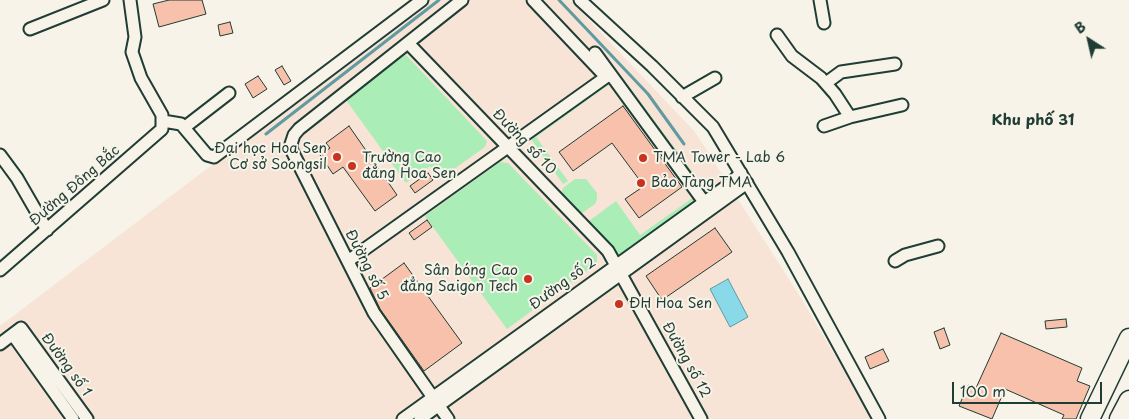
<!DOCTYPE html>
<html>
<head>
<meta charset="utf-8">
<style>
	body { margin:0 }
	#map { position:relative; width:1129px; height:419px; overflow:hidden; background:#f7f3e8; font-family:"Playpen Sans",sans-serif }
	canvas { display:block }
	.north { position:absolute; left:1064px; top:15px; width:50px; height:50px; -webkit-text-stroke:4px #f7f3e8; paint-order:stroke; rotate:325deg; font-size:14px; font-weight:700; line-height:20px; text-align:center; color:#1f3d34 }
	.north::after { content:''; display:block; margin:auto; width:18px; height:22px; background:#1f3d34; clip-path:polygon(50% 0,100% 100%,50% 72%,0 100%) }
	.scale { position:absolute; left:952px; top:382px; width:150px; height:22px; box-sizing:border-box; border:2px solid #1f3d34; border-top:0; padding-left:6px; font-size:15px; line-height:18px; white-space:nowrap; color:#1f3d34; -webkit-text-stroke:4px #f7f3e8; paint-order:stroke }
</style>
</head>
<body>
<div id="map">
<canvas width="1129" height="419"></canvas>
<div class="north">B</div>
<div class="scale">100 m</div>
</div>
<script>
const c = document.querySelector('canvas').getContext('2d');
c.lineJoin = 'round';
function paint(path, color) { c.fillStyle = color; c.fill(path, 'evenodd'); }
const shape = rows => new Path2D(rows.map(r => 'M' + r).join(''));
function strokePath(path, color, width, dash) { c.strokeStyle = color; c.lineWidth = width; c.lineCap = dash ? 'butt' : 'round'; c.setLineDash(dash || []); c.stroke(path); }
function label(font, color, halo, rows, align = 'center') {
  c.font = font + ' "Playpen Sans",sans-serif'; c.lineWidth = 4; c.setLineDash([]); c.textBaseline = 'middle'; c.strokeStyle = halo; c.fillStyle = color; for (const [text, x, y, turn = 0] of rows) {
    c.save(); c.translate(x, y); c.rotate((+turn || 0) * Math.PI / 180); c.textAlign = isNaN(turn) ? turn : align; if (halo) c.strokeText(text, 0, 0); c.fillText(text, 0, 0); c.restore();
  }
}
const built = shape([
	[429,0,570,0,695,132,801,298,872,419,0,419,0,326]
]);
const green = shape([
	[406,55,487,141,485,147,440,179,430,166,406,183,346,100,400,57],
	[619,73,708,193,617,259,589,221,616,201,640,235,701,192,618,78,536,137,568,181,563,184,529,136],
	[500,162,508,163,597,255,597,263,507,329,425,216],
	[575,179,586,179,597,193,597,199,595,204,579,215,563,195,562,191,563,188]
]);
const water = shape([
	[728,279,748,317,730,327,710,289,728,279]
]);
const stream = shape([
	[559,0,648,94,684,144],
	[266,134,439,0]
]);
const building = shape([
	[169,0,202,0,206,14,159,27,153,4,169,0],
	[230,22,233,33,220,36,218,25,230,22],
	[282,66,291,81,284,85,275,70,282,66],
	[258,76,267,89,253,98,245,84,258,76],
	[623,106,682,187,639,218,625,199,644,186,612,143,573,171,559,152,623,106],
	[349,126,397,195,375,211,343,167,333,174,320,155,330,148,326,143,349,126],
	[428,173,433,180,415,193,410,186,428,173],
	[427,220,432,227,414,240,409,233,427,220],
	[715,228,732,252,662,300,646,276,715,228],
	[404,263,462,343,424,371,380,309,370,288,404,263],
	[1066,319,1067,327,1046,329,1045,321,1066,319],
	[944,328,950,345,940,349,934,332,944,328],
	[1001,333,1082,368,1077,381,1090,386,1076,419,1062,419,1064,415,1005,389,992,419,959,406,968,385,976,388,1001,333],
	[883,349,889,361,870,369,865,357,883,349]
]);
const minor = shape([
	[580,0,652,66,713,127,788,252,879,419],
	[820,0,824,23],
	[30,29,103,0],
	[777,35,792,56,821,78,835,94,850,117,902,105],
	[408,43,608,251,701,419],
	[595,53,707,206],
	[826,83,841,72,895,64],
	[682,97,715,78],
	[163,121,181,124,207,155,214,157,422,0],
	[824,126,850,117],
	[185,127,229,93],
	[0,155,17,178,47,230],
	[348,261,606,77,533,0],
	[895,261,905,255,938,246],
	[0,270,162,129,162,115,141,78,132,52,135,37,130,0],
	[13,335,73,419],
	[0,344,21,328,87,419],
	[403,419,731,183,741,173],
	[420,419,747,183],
	[448,419,374,313,292,151,291,144,294,135,299,129,462,0]
]);
const highway = shape([
	[1090,419,1129,338],
	[1119,419,1129,400]
]);
const markers = [
	[337,157,5,"#c8321e"],
	[643,158,5,"#c8321e"],
	[352,166,5,"#c8321e"],
	[641,183,5,"#c8321e"],
	[528,279,5,"#c8321e"],
	[619,304,5,"#c8321e"]
];
const streetNames = [
	["Đường số 10",524,142,46],
	["Đường Đông Bắc",75,186,-41],
	["Đường số 5",366,265,63],
	["Đường số 2",563,284,-36],
	["Đường số 12",686,360,61],
	["Đường số 1",66,365,54]
];
const poiNames = [
	["Đại học Hoa Sen",327,149,"right"],
	["Cơ sở Soongsil",327,165,"right"],
	["Trường Cao",362,158],
	["đẳng Hoa Sen",362,174],
	["TMA Tower - Lab 6",653,158],
	["Bảo Tàng TMA",651,183],
	["Sân bóng Cao",518,271,"right"],
	["đẳng Saigon Tech",518,287,"right"],
	["ĐH Hoa Sen",629,304]
];
const neighbourhoodNames = [
	["Khu phố 31",1033,121]
];
paint(built, '#f7e4d6');
paint(green, '#aaedb7');
paint(water, '#8ad9e9');
strokePath(water, '#5f9ba1', 1);
strokePath(stream, '#5f9ba1', 3);
paint(building, '#f8c1ac');
strokePath(building, '#1f3d34', 1);
strokePath(minor, '#1f3d34', 15);
strokePath(highway, '#1f3d34', 21);
strokePath(minor, '#f7f3e8', 11);
strokePath(highway, '#f7f3e8', 18);
for (const [x, y, r, color] of markers) { const dot = new Path2D(); dot.arc(x, y, r, 0, 2 * Math.PI); c.fillStyle = color; c.fill(dot); strokePath(dot, '#f7f3e8', 2); }
label('14px', '#1f3d34', '#f7f3e8', streetNames);
label('14px', '#1f3d34', '#f7f3e8', poiNames, 'left');
label('bold 15px', '#1f3d34', '#f7f3e8', neighbourhoodNames);
</script>
</body>
</html>
